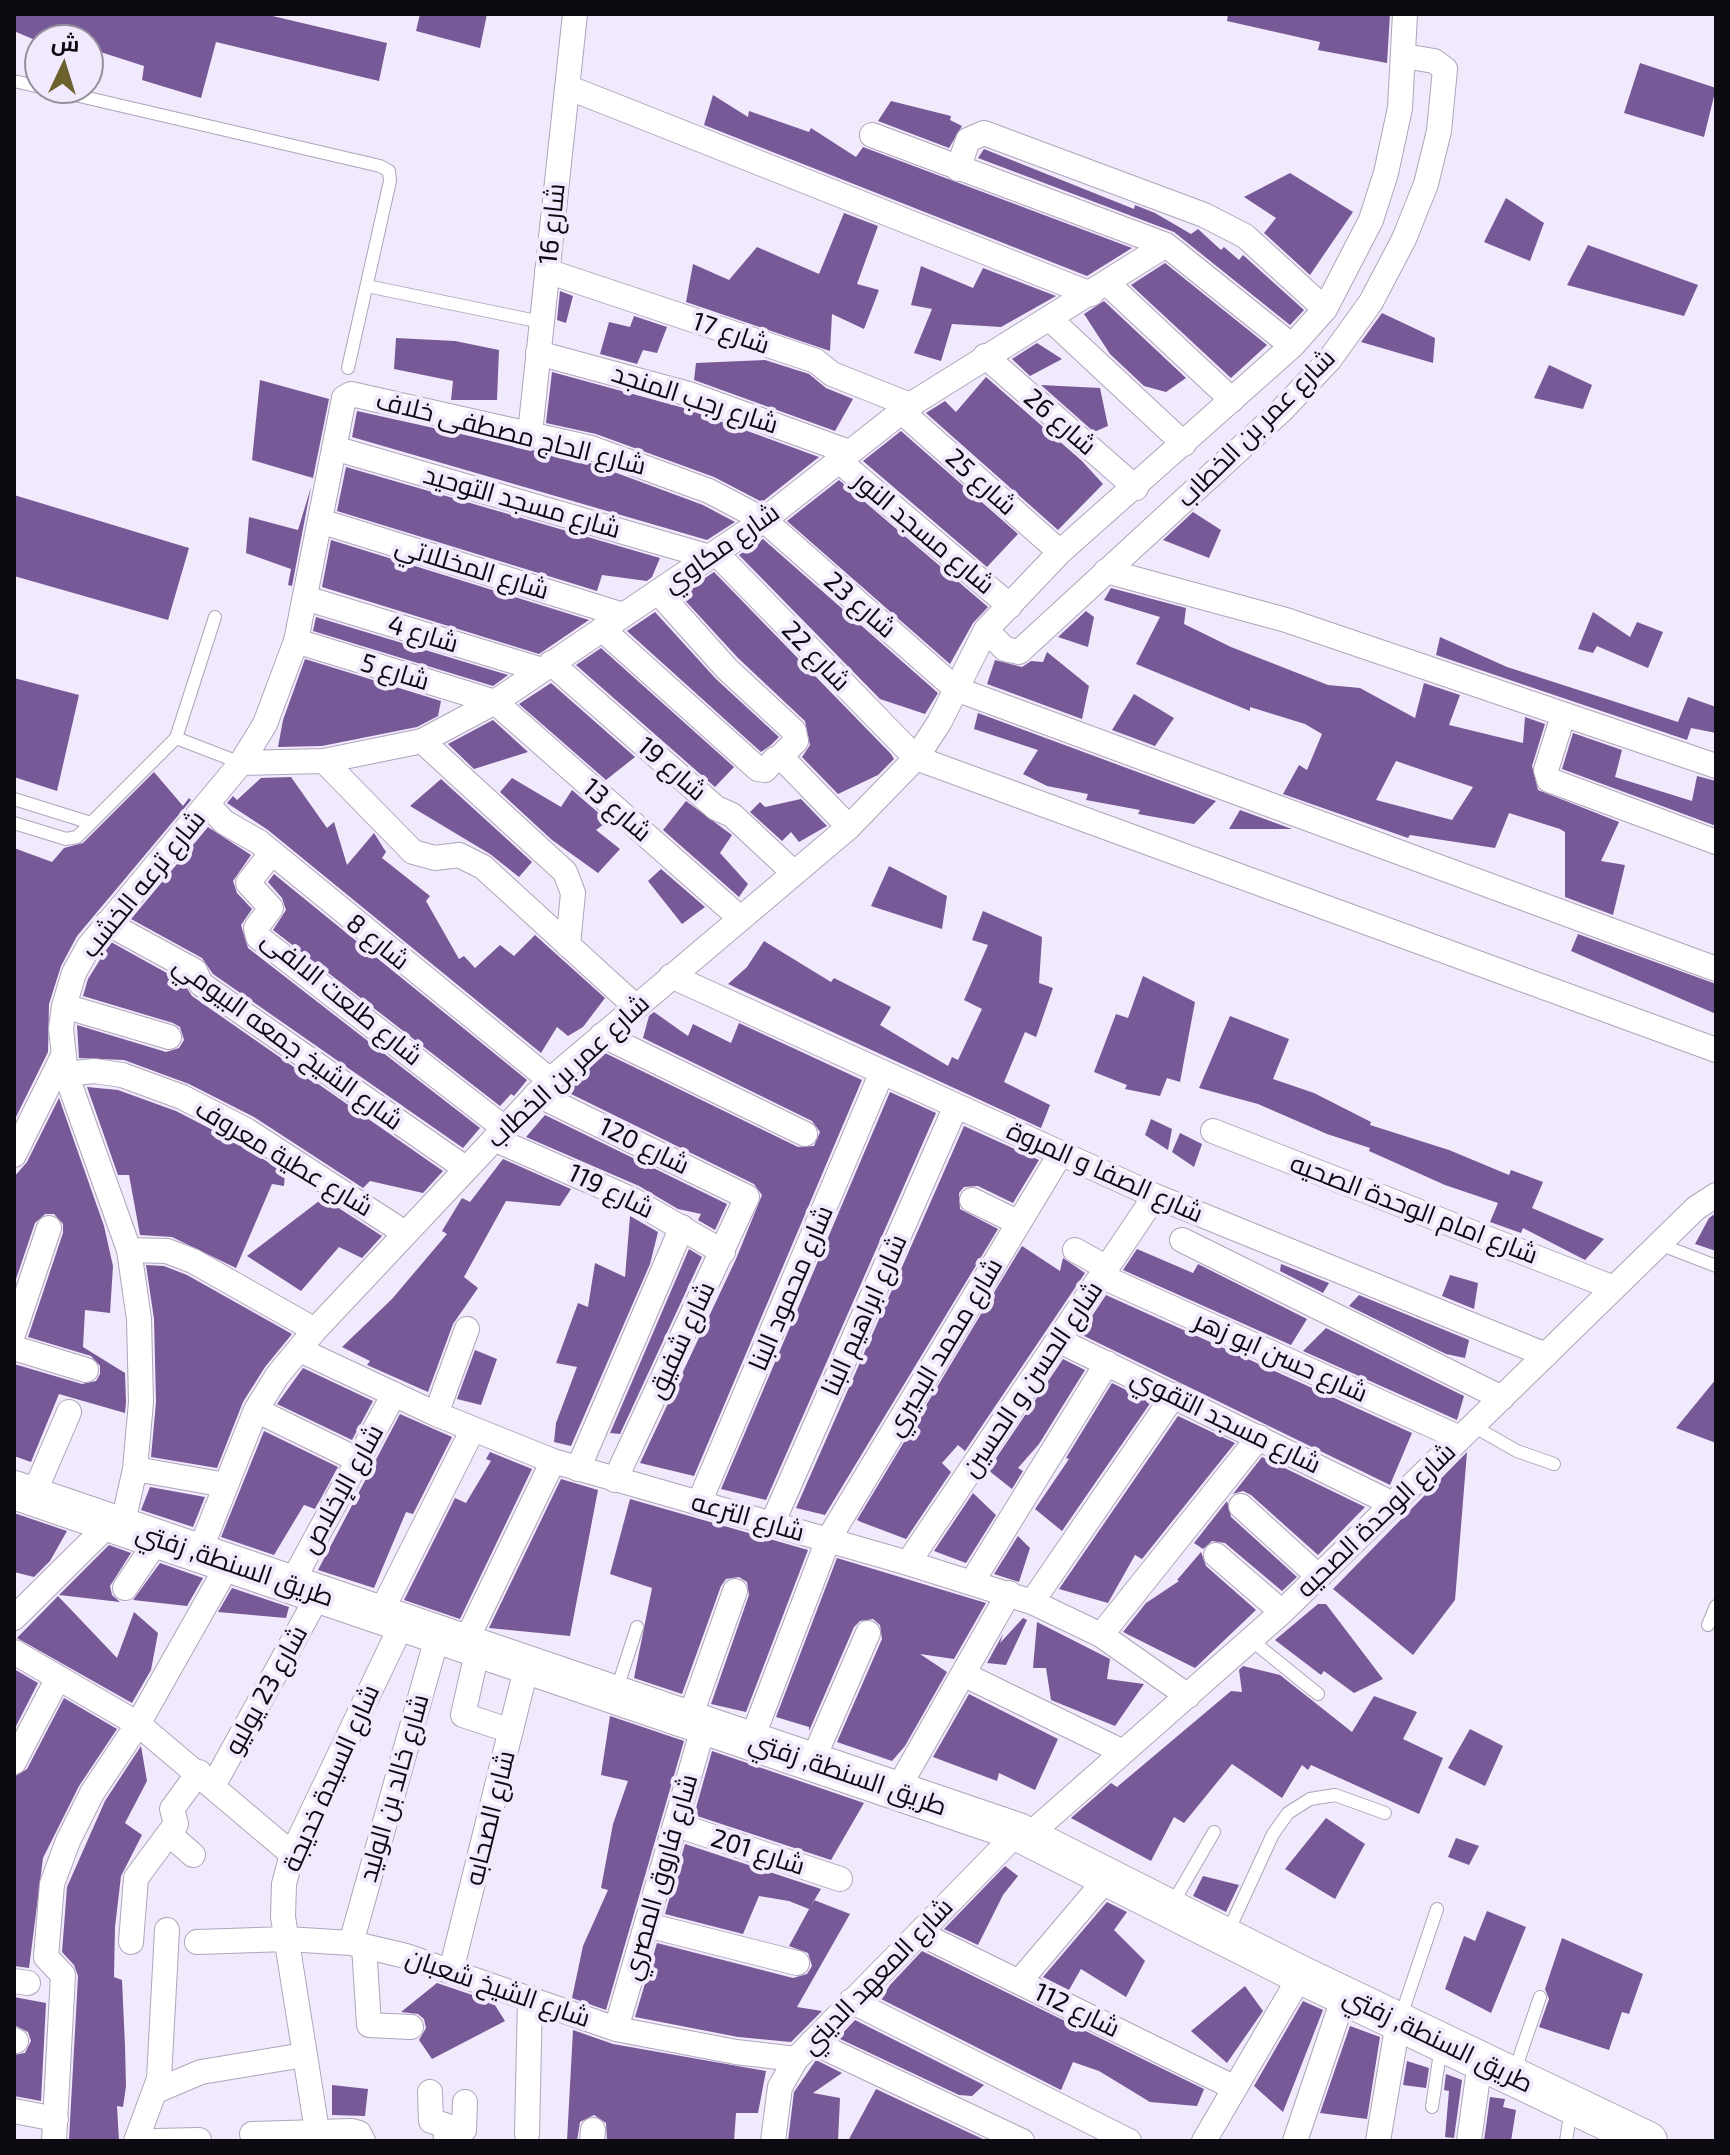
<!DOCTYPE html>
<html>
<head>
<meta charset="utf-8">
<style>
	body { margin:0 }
	#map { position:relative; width:1730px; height:2155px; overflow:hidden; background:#f1e9fc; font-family:"Exo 2",Cairo,sans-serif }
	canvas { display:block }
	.frame { position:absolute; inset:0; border:16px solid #0d0a11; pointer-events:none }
	.north { position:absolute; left:24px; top:24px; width:80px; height:80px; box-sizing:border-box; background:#f1e9fc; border:2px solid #96909e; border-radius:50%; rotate:4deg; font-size:22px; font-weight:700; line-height:32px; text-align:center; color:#0d0a11 }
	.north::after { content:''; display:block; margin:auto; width:28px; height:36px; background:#6c602d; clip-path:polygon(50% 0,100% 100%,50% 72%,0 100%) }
</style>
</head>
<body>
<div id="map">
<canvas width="1730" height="2155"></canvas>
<div class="frame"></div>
<div class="north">ش</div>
</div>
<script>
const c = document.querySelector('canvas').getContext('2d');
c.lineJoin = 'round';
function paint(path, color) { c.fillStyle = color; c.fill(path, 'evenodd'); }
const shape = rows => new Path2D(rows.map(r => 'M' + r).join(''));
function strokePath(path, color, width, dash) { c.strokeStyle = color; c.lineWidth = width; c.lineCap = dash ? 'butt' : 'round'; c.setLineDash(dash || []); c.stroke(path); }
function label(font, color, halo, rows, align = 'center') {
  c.font = font + ' "Exo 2",Cairo,sans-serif'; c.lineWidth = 8; c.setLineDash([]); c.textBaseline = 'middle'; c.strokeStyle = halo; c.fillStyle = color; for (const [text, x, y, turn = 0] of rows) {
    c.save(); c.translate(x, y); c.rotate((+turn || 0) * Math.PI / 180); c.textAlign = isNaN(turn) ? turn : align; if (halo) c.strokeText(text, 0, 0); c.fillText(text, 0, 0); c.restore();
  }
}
const building = shape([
	[14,14,264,14,387,43,379,81,216,42,201,98,142,80,144,66,88,48,88,40,35,40,14,31],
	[420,14,487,14,480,48,416,31],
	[1228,14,1390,14,1387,63,1318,50,1320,42,1227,21],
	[1640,63,1716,88,1704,137,1624,113],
	[713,95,748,117,749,111,809,132,811,128,856,157,863,147,1132,248,1087,276,704,125],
	[891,101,951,116,950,120,962,126,949,148,878,121],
	[984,149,1134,209,1135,205,1155,213,1191,234,1198,229,1221,250,1224,247,1239,260,1243,255,1304,310,1290,325,1174,232,978,158],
	[1290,173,1353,212,1310,275,1264,233,1276,218,1244,197],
	[1506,198,1544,223,1530,261,1484,242],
	[844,213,878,226,857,284,879,290,864,329,832,314,830,351,686,302,693,264,729,280,757,247,819,274],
	[1588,245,1698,285,1684,316,1567,285],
	[1165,263,1267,345,1231,378,1131,285],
	[921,266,973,288,983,268,1056,296,1001,327,952,324,941,361,914,353,932,309,911,305],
	[560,291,573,296,566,323,557,320],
	[1104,301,1186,378,1166,392,1144,386,1110,354,1084,314],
	[1382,313,1435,338,1433,363,1361,342],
	[634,316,667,327,657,353,643,350,637,364,600,354,609,322,630,327],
	[396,338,455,341,499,350,497,400,451,400,453,381,394,369],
	[1037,343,1062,359,1030,376,1012,359],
	[765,360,809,374,826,388,853,399,835,431,694,380,696,363],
	[1549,365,1592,385,1583,409,1534,398],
	[552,372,684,408,819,457,762,502,714,477,596,434,546,423],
	[986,377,1082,461,1103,484,1058,530,926,413,945,401,956,412],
	[260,380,329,399,313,478,252,460],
	[1041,385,1100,388,1108,426,1094,432],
	[357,411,587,462,703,505,735,522,707,540,352,437],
	[901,431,1018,534,987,567,863,461],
	[346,467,660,558,652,577,647,581,602,575,597,591,337,511],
	[839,480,988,607,973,623,950,664,787,521],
	[311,487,292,586,288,585,291,569,246,553,249,517,298,530],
	[14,495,189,548,168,620,14,576],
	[1193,512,1221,530,1209,558,1163,540],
	[763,539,938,693,925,714,880,699,739,555],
	[331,540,589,620,539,654,322,587],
	[714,572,891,754,894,759,878,775,838,794,802,757,810,745,805,721,738,658,680,595],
	[1111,588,1186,608,1184,624,1231,647,1328,685,1360,688,1415,718,1424,683,1460,695,1449,725,1523,743,1525,717,1545,724,1532,766,1538,790,1619,822,1601,861,1625,865,1613,915,1565,897,1565,832,1560,829,1509,813,1495,848,1410,835,1408,838,1283,794,1299,765,1307,770,1322,734,1305,724,1250,707,1250,711,1136,664,1160,617,1104,600],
	[1396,761,1431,773,1473,787,1452,820,1376,800],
	[1086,611,1094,617,1088,647,1058,637],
	[655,612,716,679,779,737,771,745,761,752,627,631],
	[1593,612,1630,637,1637,622,1663,632,1648,668,1597,646,1593,653,1578,649],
	[316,617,508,675,493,686,313,631],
	[1440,637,1507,667,1678,722,1688,697,1716,707,1716,733,1691,728,1687,740,1436,655],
	[601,648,734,767,715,787,576,665],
	[1047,652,1089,686,1082,719,987,684,995,660,1022,667,1031,661,1043,662],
	[305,659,441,701,438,716,417,727,322,746,278,747,283,720],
	[14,678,79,695,57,791,14,777],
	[551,683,635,757,606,780,519,704],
	[1134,694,1174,718,1155,746,1112,730],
	[978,713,1216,801,1194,824,1138,814,1140,810,1086,800,1088,794,1047,786,1023,774,1038,750,974,729],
	[493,720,528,752,474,769,448,744],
	[1573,733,1622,750,1615,777,1692,801,1697,776,1716,781,1716,826,1562,769],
	[154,772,183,806,189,798,191,800,77,936,61,966,49,1004,48,1052,14,1121,14,848,52,862,64,848,83,843],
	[291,777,327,828,334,822,347,865,374,833,386,852,382,858,430,896,426,901,459,959,464,956,475,968,500,945,514,956,535,935,605,998,583,1027,568,1036,557,1027,541,1053,268,830,227,803,233,796,237,800,261,778],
	[512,778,561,807,572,790,608,821,596,830,620,849,598,873,552,840,500,792],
	[441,779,532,862,519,877,490,854,410,806],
	[801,799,827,826,799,842,791,832,782,841,750,812,760,802,765,807],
	[686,801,732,835,720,853,748,884,739,897,663,830],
	[1240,810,1292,829,1229,829],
	[208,827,251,855,233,881,237,893,252,909,241,925,248,948,480,1128,463,1148,213,974,202,958,131,919],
	[889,866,947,896,942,929,871,906],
	[661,869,705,907,682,924,648,881],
	[274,874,527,1080,514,1096,511,1094,500,1106,273,930,286,910,282,898,268,882],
	[983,911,1042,937,1039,983,1053,988,1036,1037,1025,1032,1004,1082,1050,1105,1041,1128,728,984,747,967,764,941,831,982,834,978,891,1007,880,1025,948,1066,952,1057,958,1060,982,1009,964,1000,988,945,972,940],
	[1578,934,1716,984,1716,1014,1571,951],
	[111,942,183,982,192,996,443,1171,423,1193,370,1181,363,1188,254,1117,189,1084,124,1060,79,1058,77,1025,166,1052,179,1048,184,1040,180,1027,173,1023,83,996,88,979],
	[1143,976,1195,1002,1180,1082,1167,1078,1160,1096,1125,1089,1127,1085,1094,1072,1116,1014,1128,1018],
	[654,1012,688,1036,693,1024,731,1043,739,1023,862,1080,694,1476,640,1463,736,1259,762,1195,754,1184,565,1091,605,1053,798,1147,814,1146,820,1132,812,1121,643,1038,649,1016],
	[1230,1016,1289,1039,1273,1079,1314,1093,1371,1122,1370,1125,1449,1150,1509,1175,1511,1170,1543,1182,1532,1208,1604,1239,1585,1260,1523,1228,1521,1233,1490,1222,1498,1203,1445,1185,1369,1151,1370,1148,1327,1134,1258,1104,1199,1088],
	[87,1087,118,1090,176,1111,238,1143,285,1173,284,1186,272,1184,236,1268,172,1237,140,1235,129,1175,118,1175],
	[890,1092,936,1113,766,1500,721,1489],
	[59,1098,104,1226,113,1266,110,1313,85,1310,83,1347,125,1373,126,1402,125,1413,59,1394,31,1462,14,1456,14,1364,82,1384,96,1381,100,1374,100,1366,91,1356,28,1337,63,1233,63,1224,54,1214,45,1214,35,1223,14,1285,14,1177,27,1162],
	[545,1115,727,1204,715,1230,698,1220,701,1214,678,1209,639,1186,526,1137],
	[1151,1119,1172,1129,1168,1150,1145,1135],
	[964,1126,1039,1160,1013,1203,978,1186,964,1187,959,1193,960,1209,998,1229,825,1515,796,1508],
	[1180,1133,1202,1144,1194,1167,1172,1152],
	[503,1159,571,1189,560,1206,506,1201,464,1277,478,1288,453,1324,428,1392,367,1365,370,1361,342,1347,392,1299,447,1234,442,1231,462,1198,470,1202],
	[323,1198,382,1236,362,1258,339,1247,301,1291,247,1256],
	[1716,1213,1716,1251,1695,1244,1709,1218],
	[630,1216,658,1232,650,1264,571,1446,554,1442,556,1423,577,1367,556,1363,578,1303,588,1307,595,1263,625,1277],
	[1022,1246,1060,1271,1063,1258,1085,1273,965,1451,958,1445,942,1463,951,1472,906,1539,861,1522,857,1520],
	[689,1249,702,1257,620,1434,610,1433],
	[1137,1249,1193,1273,1198,1264,1307,1319,1291,1345,1123,1270],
	[1281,1264,1329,1283,1323,1293,1280,1271],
	[146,1265,164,1266,187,1275,292,1334,265,1367,243,1402,217,1468,151,1457,156,1402,154,1319],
	[1450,1275,1478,1283,1474,1309,1442,1296],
	[1106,1295,1412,1433,1390,1485,1080,1334],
	[1359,1295,1469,1340,1465,1358,1446,1354,1349,1306],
	[1326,1328,1464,1396,1457,1420,1303,1351],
	[475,1350,497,1359,481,1405,457,1399],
	[1063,1359,1085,1370,1039,1444,1018,1468,1023,1471,1012,1489,988,1470],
	[303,1368,373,1401,352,1440,277,1404],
	[1716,1379,1716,1443,1676,1428],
	[1112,1383,1151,1402,1062,1531,1035,1509,1069,1459,1066,1458],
	[400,1414,452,1437,413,1514,406,1512,374,1588,318,1570],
	[1178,1416,1235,1443,1142,1559,1135,1555,1108,1603,1059,1589],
	[264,1431,338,1467,315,1509,304,1505,274,1555,221,1537],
	[490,1452,532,1469,460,1619,404,1600,455,1498,466,1503,491,1461,486,1459],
	[1467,1452,1455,1600,1413,1655,1333,1589],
	[1262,1457,1365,1507,1318,1555,1251,1495,1243,1491,1233,1494],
	[561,1479,598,1490,570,1636,489,1628],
	[150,1487,205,1497,193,1527,141,1510],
	[973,1493,996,1515,966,1563,934,1551],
	[630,1499,808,1550,746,1712,711,1704,749,1595,747,1582,739,1577,726,1579,721,1586,682,1694,634,1678,652,1588,610,1574],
	[1227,1501,1231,1517,1297,1577,1282,1591,1225,1543,1212,1541,1203,1549,1194,1543],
	[14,1513,67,1531,50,1561,34,1577,14,1572],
	[1018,1536,1030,1548,1019,1582,994,1574],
	[109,1545,131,1553,110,1586,112,1595,120,1602,59,1595],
	[1201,1552,1206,1566,1256,1610,1195,1668,1123,1632,1146,1603,1179,1581,1177,1580],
	[837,1558,986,1603,954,1659,920,1654,947,1672,905,1746,892,1761,837,1742,882,1639,880,1625,873,1619,860,1621,854,1627,809,1731,809,1727,776,1717],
	[160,1563,203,1578,187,1606,133,1600],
	[232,1588,289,1607,286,1618,218,1612],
	[58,1596,117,1658,134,1612,158,1633,151,1670,132,1703,17,1638],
	[1318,1604,1326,1604,1383,1679,1354,1693,1324,1671,1321,1675,1275,1640],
	[1023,1618,1027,1620,1006,1665,987,1663,1003,1634,1000,1643],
	[1037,1622,1110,1659,1107,1679,1144,1684,1115,1726,1051,1700,1046,1668,1033,1668],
	[1243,1666,1280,1675,1352,1732,1374,1696,1417,1712,1403,1739,1443,1758,1419,1814,1311,1765,1308,1770,1302,1765,1282,1798,1232,1764,1184,1823,1174,1817,1151,1861,1071,1818,1111,1783,1117,1787,1231,1691,1242,1692,1239,1670],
	[14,1669,38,1683,14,1730],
	[969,1694,1058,1739,1035,1790,999,1773,997,1781,933,1757],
	[64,1698,117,1729,79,1786,43,1858,29,1968,14,1966,14,1777,27,1769],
	[610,1716,684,1741,606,2010,572,1998,583,1946,608,1890,601,1888,613,1824,628,1781,601,1775],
	[1470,1729,1503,1746,1485,1786,1448,1768],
	[141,1746,147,1781,125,1823,142,1835,121,1876,115,1927,114,1977,122,1980,125,2046,126,2086,123,2107,117,2106,119,2141,73,2141,69,2140,78,1976,74,1965,62,1952,67,1887,105,1801],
	[712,1751,864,1803,831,1860,694,1815],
	[1326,1818,1365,1844,1335,1899,1285,1869],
	[1456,1838,1479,1846,1469,1865,1448,1857],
	[685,1844,821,1889,809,1909,789,1901,759,1896,743,1934,665,1914],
	[1005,1866,1018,1876,1003,1895,978,1945,944,1929],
	[1203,1876,1239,1885,1226,1912,1193,1896],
	[814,1900,850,1914,797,2007,822,2011,791,2042,738,2037,635,2017,657,1943,793,1978,807,1974,812,1966,808,1953,789,1946],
	[1107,1902,1127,1912,1114,1930,1145,1961,1126,1997,1081,1969,1069,1990,1043,1977],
	[1487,1911,1526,1927,1491,2013,1445,1989,1464,1936,1475,1941],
	[1562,1938,1643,1974,1629,2014,1622,2012,1609,2050,1539,2027,1549,1999,1545,1989],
	[922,1951,1204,2089,1197,2106,1150,2102,1099,2071,1073,2062,1061,2090,881,1999,890,1985],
	[437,1983,493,2002,505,2021,432,2059,419,2040,426,2028,424,2019,418,2014,401,2012],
	[1245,1986,1263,2011,1227,2063,1191,2031],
	[14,1997,46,2003,41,2101,14,2096,14,2055,25,2053,31,2041,28,2032,14,2025],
	[1303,2001,1323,2010,1283,2112,1254,2086],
	[855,2020,984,2085,972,2096,959,2095,838,2038],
	[1350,2026,1380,2037,1367,2119,1320,2113],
	[573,2030,613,2044,766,2071,758,2113,736,2113,734,2141,607,2141,606,2123,594,2115,580,2122,577,2141,567,2141],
	[816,2060,842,2073,813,2093,840,2098,838,2141,788,2141,794,2092],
	[1407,2061,1429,2068,1426,2088,1403,2085],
	[1446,2074,1462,2080,1454,2138,1445,2137,1449,2091,1444,2090],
	[332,2085,368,2089,365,2116,332,2115],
	[876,2089,987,2141,848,2141],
	[1490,2097,1505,2099,1503,2107,1516,2110,1511,2141,1484,2141]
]);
const lane = shape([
	[14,81,40,87],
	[45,88,380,166,389,171,390,181,348,368],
	[367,286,541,322],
	[176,738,241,763],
	[14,799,91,823],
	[14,823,66,839,77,837,176,738,215,617],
	[1659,1244,1716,1266],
	[1473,1426,1517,1451,1554,1464],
	[1708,1625,1716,1606],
	[1251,1640,1318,1694],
	[616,1692,637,1627],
	[1171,1906,1214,1832],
	[1227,1934,1273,1834,1288,1813,1310,1799,1335,1795,1385,1813],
	[1401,2016,1437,1909],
	[1514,2073,1540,1997],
	[1432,2107,1441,2046],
	[1566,2141,1571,2108]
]);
const street = shape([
	[567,87,1091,294],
	[872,135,1166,245,1292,346],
	[958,169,968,140,984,133,1204,215,1245,236,1325,309],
	[547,271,816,361,832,374,910,405],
	[1108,284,1232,400],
	[1049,318,1184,444],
	[538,353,689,394,849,452],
	[985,356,1136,488],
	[901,411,1060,552],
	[530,433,575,14],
	[334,448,710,557],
	[839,461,1010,606],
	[320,521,623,615],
	[716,553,916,758,1716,1050],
	[1106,571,1286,620,1716,766],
	[658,592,727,669,794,731,796,741,779,758],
	[305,598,542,670],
	[602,629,758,769,765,770,775,759,783,759,849,827],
	[986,630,1005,649,1019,652,1281,411,1330,359,1371,302,1404,239,1426,184,1439,131,1445,69,1434,61,1404,56],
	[296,641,495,702,740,918],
	[551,663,716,808,732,815,794,873],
	[1563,716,1546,770,1549,780,1716,842],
	[422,741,565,872,573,893,568,945],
	[324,761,413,852,435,858,459,855,483,867,635,1006],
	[241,763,324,761,422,741,495,702,764,520,910,405,1166,245],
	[207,804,224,822,259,842,550,1080],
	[270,855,248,883,271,908,256,928,258,937,504,1128],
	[107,923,195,971,201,984,465,1168],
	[671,976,1155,1196,1546,1355],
	[64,1006,169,1037],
	[602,1035,805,1134],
	[66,1074,94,1071,122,1075,182,1097,246,1130,405,1233],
	[536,1094,747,1197,615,1480],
	[1213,1131,1614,1288],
	[494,1139,633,1200,723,1252],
	[14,1155,63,1056],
	[972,1200,1019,1223],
	[1182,1240,1502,1398],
	[129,1250,167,1251,193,1261,315,1330],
	[1075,1250,1107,1268],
	[1101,1276,1460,1438],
	[14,1332,49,1228],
	[1058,1340,1393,1504],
	[14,1348,86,1370],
	[300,1350,436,1414,553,1461,908,1563,1032,1602,1101,1635,1188,1696],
	[256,1410,358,1460],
	[436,1414,467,1329],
	[135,1469,226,1485],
	[578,1469,682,1227],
	[33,1496,69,1412],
	[699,1503,882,1072],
	[1241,1506,1319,1577],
	[772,1524,956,1106],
	[122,1527,135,1469,141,1402,139,1319,129,1250,66,1074,61,1029,64,1006,74,973,89,946,241,763,265,724,296,641,344,398,351,394,591,448,709,491,764,520,956,689,1716,969],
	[199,1553,256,1410,277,1376,315,1330,550,1080,849,827,916,758,939,723,986,630,1060,552,1292,346,1325,309,1371,220,1386,173,1400,108,1405,14],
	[1216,1555,1282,1612],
	[908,1563,1155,1196],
	[972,1582,1107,1363],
	[291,1584,394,1394],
	[125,1588,158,1539],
	[1032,1602,1174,1395],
	[380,1614,473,1429],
	[14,1618,110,1523],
	[1101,1635,1259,1437],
	[465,1643,553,1461],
	[478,1648,463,1715,511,1731],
	[14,1652,138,1724,292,1854],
	[963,1674,1123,1752],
	[689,1720,735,1591],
	[751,1741,828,1540,1061,1153],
	[14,1762,58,1678],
	[812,1762,868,1633],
	[213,1786,319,1594],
	[897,1790,1009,1593],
	[677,1825,840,1879],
	[169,1834,193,1855],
	[1028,1836,1282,1612,1696,1208,1716,1195],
	[647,1925,797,1963],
	[919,1933,1235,2088],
	[131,1942,136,1878,176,1824,172,1809,199,1772],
	[197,1942,287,1939,351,1943,406,1956,616,2029,736,2052,796,2059],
	[351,1943,438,1634],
	[364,1946,369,2025,411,2027],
	[451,1971,527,1665],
	[14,1981,28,1983],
	[1019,1982,1108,1877],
	[851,2001,1129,2141],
	[616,2029,704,1725],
	[14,2040,16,2041],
	[812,2042,1022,2141],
	[156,2091,201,2072,304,2055],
	[430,2092,431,2121,445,2125,446,2141],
	[14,2111,56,2119],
	[317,2131,283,1917,284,1884,292,1854,403,1622],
	[446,2132,464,2130,465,2102],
	[252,2134,352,2131,359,2133,363,2141],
	[527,2134,530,1998],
	[54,2141,63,1975,46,1957,52,1884,68,1841,92,1793,138,1724,229,1563],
	[136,2141,159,2079,167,1930],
	[155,2141,199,2140],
	[592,2141,593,2130],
	[773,2141,780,2087,796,2059,1018,1832],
	[1204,2141,1301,1975],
	[1295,2141,1344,1996],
	[1378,2141,1398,2023],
	[1469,2141,1480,2062]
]);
const primary = shape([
	[14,1490,1018,1832,1301,1975,1648,2141]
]);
const streetNames = [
	["شارع 16",552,224,-84],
	["شارع 17",731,333,19],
	["شارع رجب المنجد",695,399,18],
	["شارع 26",1060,422,41],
	["شارع عمر بن الخطاب",1256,428,-45],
	["شارع الحاج مصطفى خلاف",511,433,14],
	["شارع 25",981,482,42],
	["شارع مسجد التوحيد",522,502,16],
	["شارع مسجد النور",924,533,40],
	["شارع مكاوي",721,548,-35],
	["شارع المخللاتي",472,568,17],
	["شارع 23",860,605,41],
	["شارع 4",423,634,17],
	["شارع 22",816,656,46],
	["شارع 5",395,672,17],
	["شارع 19",672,769,41],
	["شارع 13",617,810,41],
	["شارع ترعه الخشب",143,884,-51],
	["شارع 8",378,942,39],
	["شارع طلعت الالفى",342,998,39],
	["شارع الشيخ جمعه البيومي",288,1043,36],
	["شارع عمر بن الخطاب",568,1071,-43],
	["شارع 120",644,1146,26],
	["شارع عطية معروف",284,1158,31],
	["شارع الصفا و المروة",1105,1172,24],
	["شارع 119",611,1191,26],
	["شارع امام الوحدة الصحيه",1414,1209,21],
	["شارع محمود البنا",791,1288,-67],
	["شارع ابراهيم البنا",864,1315,-66],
	["شارع شفيق",681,1340,-65],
	["شارع محمد البحيري",944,1347,-59],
	["شارع حسن ابو زهر",1281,1357,24],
	["شارع الحسن و الحسين",1032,1379,-56],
	["شارع مسجد التقوي",1226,1421,26],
	["شارع الإخلاص",342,1489,-61],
	["شارع الترعه",748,1517,16],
	["شارع الوحدة الصحيه",1376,1520,-44],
	["طريق السنطة, زفتي",235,1565,19],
	["شارع 23 يوليو",266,1690,-61],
	["طريق السنطة, زفتي",848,1774,19],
	["شارع السيدة خديجة",331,1778,-66],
	["شارع خالد بن الوليد",394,1788,-74],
	["شارع الصحابه",490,1818,-76],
	["شارع 201",758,1852,18],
	["شارع فاروق المصري",660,1877,-74],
	["شارع المعهد الديني",877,1976,-46],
	["شارع الشيخ شعبان",498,1988,19],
	["شارع 112",1077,2010,26],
	["طريق السنطة, زفتي",1438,2040,26]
];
paint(building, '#785998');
strokePath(lane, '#afa5bb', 14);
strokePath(street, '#afa5bb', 26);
strokePath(primary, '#afa5bb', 40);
strokePath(lane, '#fff', 12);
strokePath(street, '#fff', 24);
strokePath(primary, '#fff', 38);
label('26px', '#0d0a11', '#f1e9fc', streetNames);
</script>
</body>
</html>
